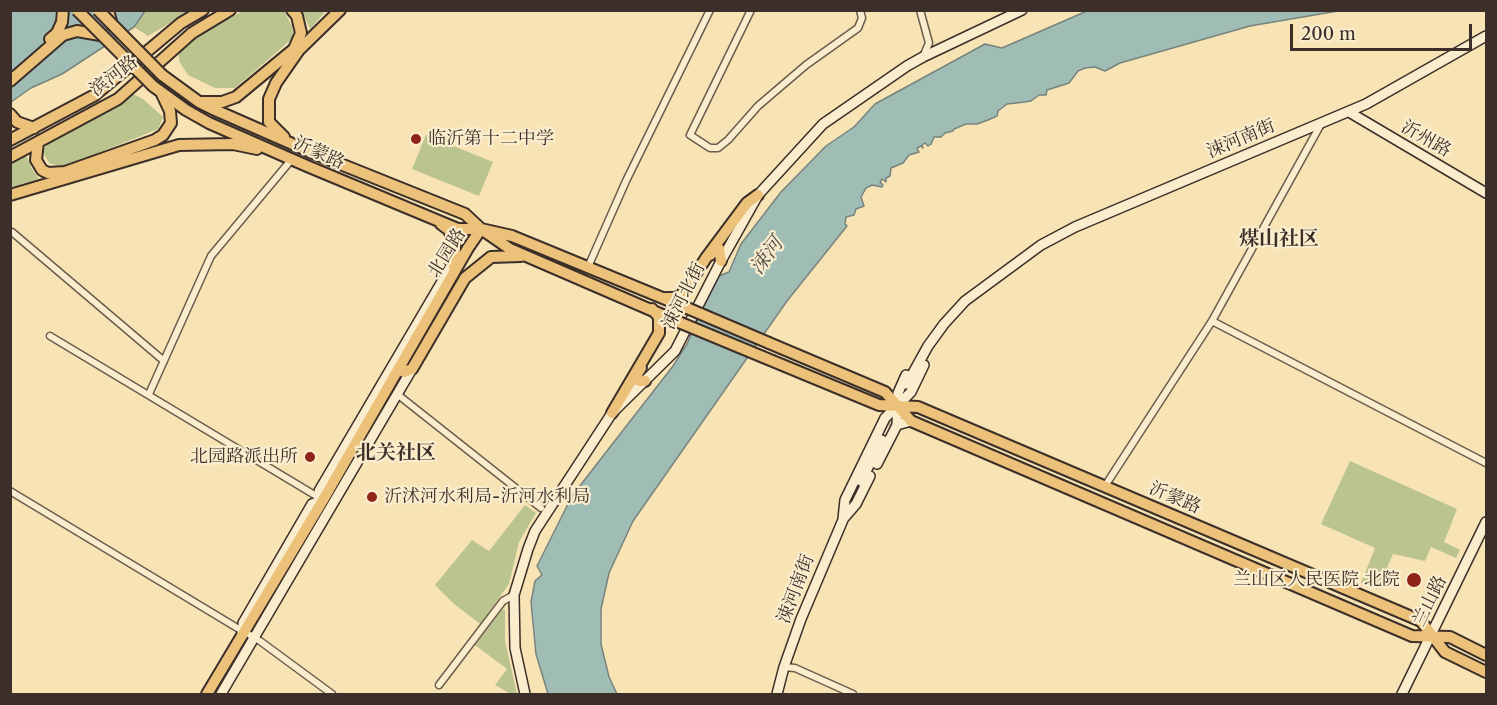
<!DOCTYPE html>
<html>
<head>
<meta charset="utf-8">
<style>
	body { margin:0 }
	#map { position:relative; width:1497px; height:705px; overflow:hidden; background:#f7e3b4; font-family:"Libre Caslon Text",serif }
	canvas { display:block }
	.frame { position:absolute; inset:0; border:12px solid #3c2f29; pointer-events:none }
	.scale { position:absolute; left:1290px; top:24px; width:182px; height:27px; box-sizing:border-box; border:3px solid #3c2f29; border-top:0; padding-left:8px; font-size:18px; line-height:21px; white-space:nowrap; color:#3c2f29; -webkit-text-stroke:4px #faedce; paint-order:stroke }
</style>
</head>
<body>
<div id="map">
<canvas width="1497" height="705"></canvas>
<div class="frame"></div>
<div class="scale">200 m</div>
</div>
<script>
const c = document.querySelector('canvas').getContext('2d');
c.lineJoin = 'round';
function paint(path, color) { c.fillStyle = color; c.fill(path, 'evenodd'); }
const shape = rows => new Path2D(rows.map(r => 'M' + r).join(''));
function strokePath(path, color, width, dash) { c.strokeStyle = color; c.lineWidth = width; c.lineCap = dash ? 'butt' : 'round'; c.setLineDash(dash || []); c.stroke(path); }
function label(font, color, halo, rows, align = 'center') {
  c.font = font + ' "Libre Caslon Text","Noto Serif SC",serif'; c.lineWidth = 4.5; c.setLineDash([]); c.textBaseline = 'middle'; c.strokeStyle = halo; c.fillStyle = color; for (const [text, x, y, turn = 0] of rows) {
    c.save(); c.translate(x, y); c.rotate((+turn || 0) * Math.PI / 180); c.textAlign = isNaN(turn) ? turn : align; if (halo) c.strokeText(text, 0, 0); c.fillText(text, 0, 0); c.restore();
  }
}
const green = shape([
	[145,11,190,11,148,36,134,27],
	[243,11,284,11,292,26,293,38,235,88,215,88,188,75,179,61,179,53,203,32],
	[302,11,326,11,310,29],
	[133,94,143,99,163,117,158,129,63,167,49,163,43,152,48,141,78,126],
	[426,135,493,162,479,196,412,169],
	[25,152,31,167,39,179,11,187,11,161],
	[1350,461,1457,509,1444,542,1460,550,1456,558,1431,547,1425,561,1393,554,1378,589,1361,583,1375,548,1321,524],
	[525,505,536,513,519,542,509,584,480,624,453,603,435,585,472,540,489,551],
	[505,609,505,641,517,694,511,694,495,685,507,669,475,645,502,610]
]);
const water = shape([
	[11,11,145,11,134,27,62,74,31,88,11,102,11,11],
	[1087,11,1338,11,1250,26,1120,63,1105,71,1095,67,1085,68,1078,71,1069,83,1047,90,1046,95,1039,95,1031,101,1025,102,1007,104,998,111,997,116,988,120,977,124,966,124,954,129,953,131,945,133,941,137,934,137,931,144,928,146,925,143,922,145,923,148,921,146,917,148,919,152,909,155,903,163,891,168,890,176,886,178,886,182,882,179,880,182,883,185,882,187,872,185,866,188,861,197,864,206,856,209,854,215,846,217,845,224,847,226,787,301,633,521,609,573,601,609,601,644,609,677,617,694,548,694,536,654,531,602,535,581,542,575,537,566,572,496,673,366,687,344,716,277,729,272,741,244,781,192,826,146,854,127,875,104,985,44,1002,48,1087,11]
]);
const secondaryTunnel = shape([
	[888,426,907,384]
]);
const street = shape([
	[751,10,690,135,710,148,718,148,728,140,758,106,806,65,858,28,862,18,860,10],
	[920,10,929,43,923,57],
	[10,233,12,232,164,361],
	[588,267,626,181,710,10],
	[1212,321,1486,463],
	[50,336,323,500],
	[149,394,211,256,292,159],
	[397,394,541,508],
	[1105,486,1212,321,1321,124],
	[10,491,244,632],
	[250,635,260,641,332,694],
	[784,667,795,668,853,694],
	[439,685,503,601,514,595]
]);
const secondary = shape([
	[1349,112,1486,193],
	[907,384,928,346,944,324,965,301,1041,245,1075,227,1366,104,1486,36],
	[897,425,898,393,906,375],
	[877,464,897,425,911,421],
	[861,481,882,440],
	[843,519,845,500,885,418,911,392,924,365],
	[843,519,856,504,870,476],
	[242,633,244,632,243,623,312,504,323,500,319,491,454,261],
	[221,694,412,369],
	[525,694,515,648,514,595,528,549,535,531,612,413,675,351,721,261,758,195,823,124,907,66,923,57,1022,10],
	[777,694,784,667,801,619,845,515],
	[1402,694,1486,522]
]);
const primary = shape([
	[108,10,112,25],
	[50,39,57,33,62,22,63,10],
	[162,75,199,102,215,110,313,153,465,214,481,229,510,249,681,323],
	[10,81,63,35,77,31,100,35],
	[153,86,186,110,209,123,307,166,458,229,481,229,512,236,687,308],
	[202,102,222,102,236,97,294,49,301,33,297,16,292,10],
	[10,114,17,122,34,128],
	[284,137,269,122,269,99,276,83,299,50,340,10],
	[10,140,95,95,181,23,203,10],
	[38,142,36,160,42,170,48,173,65,172,155,140,163,135,171,123,170,111,162,94],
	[10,157,118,99,192,33,230,10],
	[10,195,179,145,233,144,257,149],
	[441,224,449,230,452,237,455,249,454,269],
	[710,255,715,249,719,249,721,261],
	[666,298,675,298,681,296,706,258,747,203,758,195],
	[769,343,885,392,911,421,1412,636,1450,637,1486,655],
	[763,357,879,405,918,407,1421,621,1445,652,1486,672],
	[641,368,637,374,638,379,639,381,645,381],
	[404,372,412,369,465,278,491,257,521,256],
	[612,413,659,333,659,317,652,309],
	[207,694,323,500,468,248,481,229]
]);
const primaryBridge = shape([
	[77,10,153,86],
	[98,10,162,75],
	[687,308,769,343],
	[681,323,763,357]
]);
const markers = [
	[416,139,6,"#8f2418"],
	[310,457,6,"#8f2418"],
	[372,497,6,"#8f2418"],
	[1414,580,8,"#8f2418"]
];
const streetNames = [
	["滨河路",114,76,-37],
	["涑河南街",1241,139,-23],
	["沂州路",1426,139,30],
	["沂蒙路",319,153,24],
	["北园路",447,253,-58],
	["涑河北街",684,296,-63],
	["沂蒙路",1175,498,23],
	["涑河南街",796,589,-69],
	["兰山路",1430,601,-64]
];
const poiNames = [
	["临沂第十二中学",428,139],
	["北园路派出所",298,457,"right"],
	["沂沭河水利局-沂河水利局",384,497],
	["兰山区人民医院 北院",1400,580,"right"]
];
const neighbourhoodNames = [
	["煤山社区",1279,239],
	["北关社区",396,453]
];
const waterNames = [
	["涑河",767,256,-53]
];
paint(green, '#bbc48e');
paint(water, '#9fbdb5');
strokePath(water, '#77847d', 1.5);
strokePath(secondaryTunnel, '#d2bf98', 9, [9, 4.5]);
strokePath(street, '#6b5c4c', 9);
strokePath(secondary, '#3c2f29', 12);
strokePath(primary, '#3c2f29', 14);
strokePath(street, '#faedce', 6);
strokePath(secondary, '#faedce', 9);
strokePath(primary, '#ecc27a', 10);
strokePath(primaryBridge, '#3c2f29', 14, []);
strokePath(primaryBridge, '#ecc27a', 10);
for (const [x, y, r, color] of markers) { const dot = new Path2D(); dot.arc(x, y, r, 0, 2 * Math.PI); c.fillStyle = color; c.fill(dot); strokePath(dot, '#faedce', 2); }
label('18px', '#3c2f29', '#faedce', streetNames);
label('18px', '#3c2f29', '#faedce', poiNames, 'left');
label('bold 20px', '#3c2f29', '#faedce', neighbourhoodNames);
label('italic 20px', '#55524c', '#faedce', waterNames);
</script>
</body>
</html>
